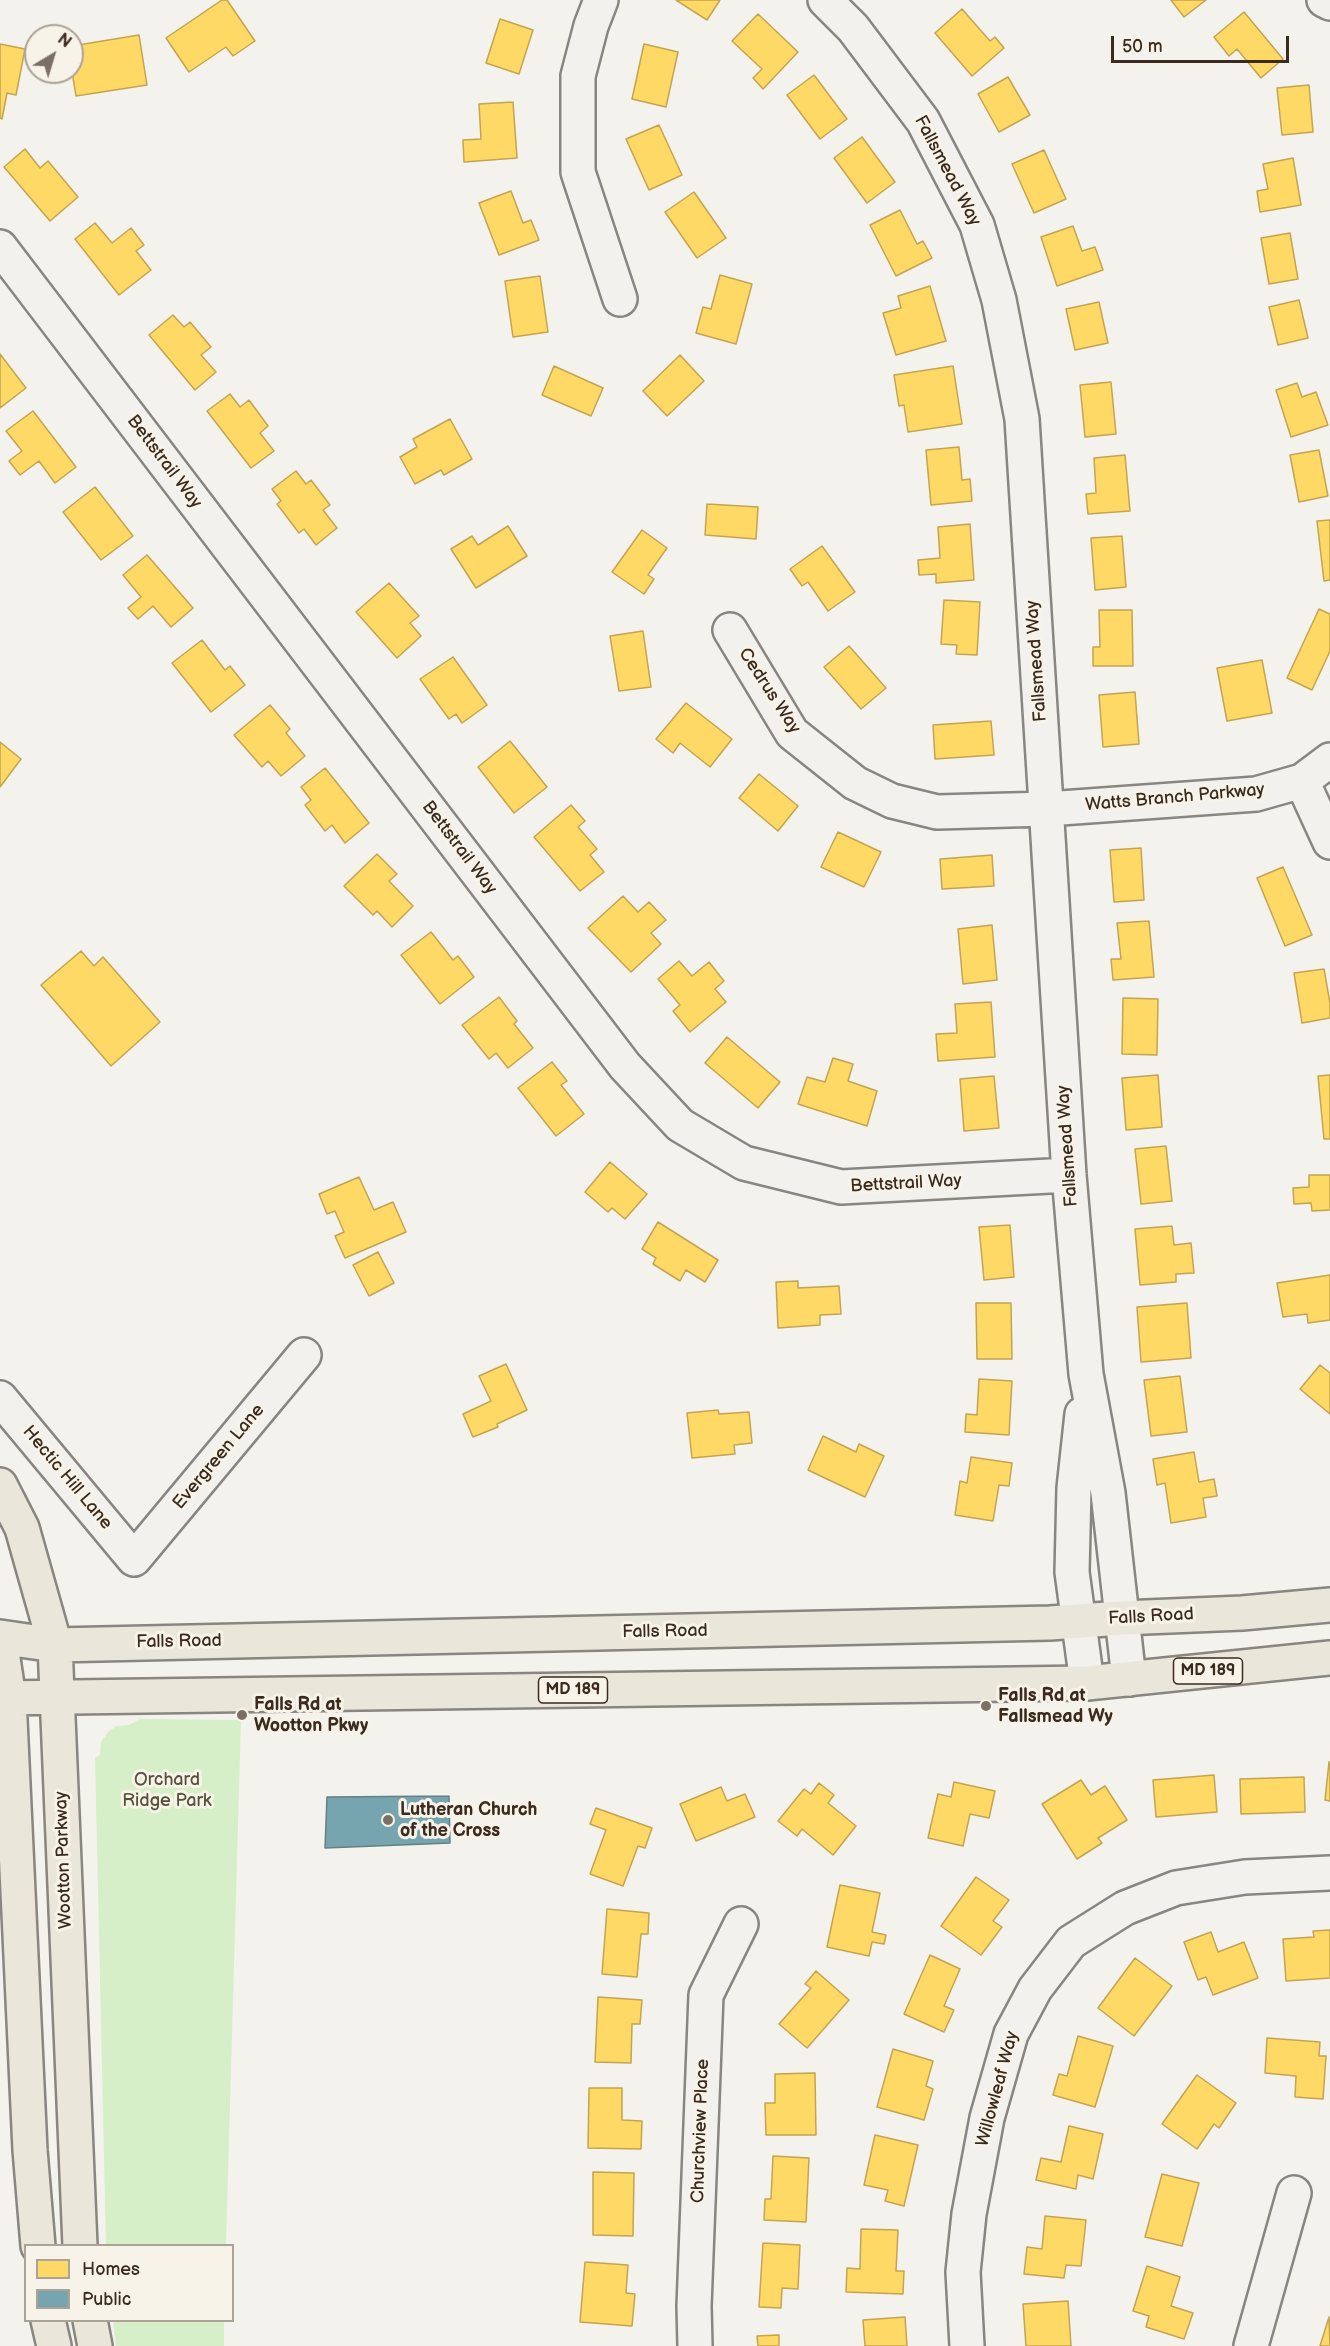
<!DOCTYPE html>
<html>
<head>
<meta charset="utf-8">
<style>
	body { margin:0 }
	#map { position:relative; width:1330px; height:2346px; overflow:hidden; background:#f4f2ec; font-family:"Balsamiq Sans",sans-serif }
	canvas { display:block }
	.legend { position:absolute; left:24px; top:2244px; width:210px; height:78px; box-sizing:border-box; background:#f7f3e8; border:2px solid #aca397; margin:0; padding:8px 10px; list-style:none; font-size:18px; color:#3b2a1e }
	.legend li { display:flex; align-items:center; gap:12px; height:30px }
	.legend b { width:30px; border:2px solid #aca397 }
	.north { position:absolute; left:24px; top:24px; width:60px; height:60px; box-sizing:border-box; background:#f7f3e8; border:2px solid #aca397; border-radius:50%; rotate:38deg; font-size:16px; font-weight:700; line-height:24px; text-align:center; color:#3b2a1e }
	.north::after { content:''; display:block; margin:auto; width:21px; height:27px; background:#7c7066; clip-path:polygon(50% 0,100% 100%,50% 72%,0 100%) }
	.scale { position:absolute; left:1111px; top:36px; width:178px; height:27px; box-sizing:border-box; border:3px solid #3b2a1e; border-top:0; padding-left:8px; font-size:18px; line-height:21px; white-space:nowrap; color:#3b2a1e; -webkit-text-stroke:4px #f7f3e8; paint-order:stroke }
</style>
</head>
<body>
<div id="map">
<canvas width="1330" height="2346"></canvas>
<ul class="legend">
<li><b style="height:16px;background:#ffd966"></b>Homes</li>
<li><b style="height:16px;background:#76a5af"></b>Public</li>
</ul>
<div class="north">N</div>
<div class="scale">50 m</div>
</div>
<script>
const c = document.querySelector('canvas').getContext('2d');
c.lineJoin = 'round';
function paint(path, color) { c.fillStyle = color; c.fill(path, 'evenodd'); }
const shape = rows => new Path2D(rows.map(r => 'M' + r).join(''));
function strokePath(path, color, width, dash) { c.strokeStyle = color; c.lineWidth = width; c.lineCap = dash ? 'butt' : 'round'; c.setLineDash(dash || []); c.stroke(path); }
function label(font, color, halo, rows, align = 'center') {
  c.font = font + ' "Balsamiq Sans",sans-serif'; c.lineWidth = 6; c.setLineDash([]); c.textBaseline = 'middle'; c.strokeStyle = halo; c.fillStyle = color; for (const [text, x, y, turn = 0] of rows) {
    c.save(); c.translate(x, y); c.rotate((+turn || 0) * Math.PI / 180); c.textAlign = isNaN(turn) ? turn : align; if (halo) c.strokeText(text, 0, 0); c.fillText(text, 0, 0); c.restore();
  }
}
const green = shape([
	[140,1719,241,1720,226,2245,106,2245,95,1758,100,1755,101,1742,109,1731,117,1726,129,1725],
	[113,2321,224,2321,224,2346,116,2346]
]);
const homes = shape([
	[222,0,227,0,255,41,233,56,226,47,189,72,166,38,222,0],
	[676,0,720,0,707,20,676,0],
	[1171,0,1206,0,1184,17,1171,0],
	[962,9,990,41,995,37,1004,48,972,76,935,33,962,9],
	[1244,12,1283,59,1261,78,1237,49,1229,56,1214,37,1244,12],
	[758,14,798,52,763,89,753,78,762,69,732,41,758,14],
	[500,19,533,30,519,74,486,63,500,19],
	[139,35,147,85,76,96,72,72,72,46,139,35],
	[0,44,25,49,16,95,7,93,2,119,0,118,0,44],
	[644,44,678,52,666,107,632,99,644,44],
	[814,75,847,119,820,139,787,95,814,75],
	[1008,77,1030,115,999,132,978,94,1008,77],
	[1309,85,1313,132,1282,135,1277,88,1309,85],
	[513,102,517,158,464,162,463,140,481,139,479,104,513,102],
	[659,125,682,175,649,190,626,139,659,125],
	[862,137,895,182,867,203,834,158,862,137],
	[25,149,40,168,48,161,78,197,50,221,4,167,25,149],
	[1044,150,1066,199,1034,213,1012,164,1044,150],
	[1293,158,1301,205,1260,212,1257,191,1268,189,1263,164,1293,158],
	[511,191,523,223,531,220,539,240,499,255,479,203,511,191],
	[694,192,726,238,697,258,665,212,694,192],
	[900,210,917,244,923,241,932,258,896,276,870,225,900,210],
	[95,223,112,243,131,228,144,245,136,251,151,270,119,295,75,239,95,223],
	[1073,226,1082,251,1095,247,1103,270,1057,286,1041,237,1073,226],
	[1290,233,1298,279,1269,284,1261,238,1290,233],
	[720,275,752,284,736,344,696,333,703,307,711,309,720,275],
	[540,276,548,332,513,337,505,281,540,276],
	[930,286,946,341,896,355,883,313,901,308,898,296,930,286],
	[1299,300,1308,338,1278,345,1269,307,1299,300],
	[1099,302,1108,343,1075,350,1066,309,1099,302],
	[173,315,184,327,190,322,211,347,201,355,216,372,195,390,149,335,173,315],
	[0,354,26,388,0,408,0,354],
	[680,355,704,381,667,416,643,391,680,355],
	[554,366,603,388,591,416,542,395,554,366],
	[953,366,962,424,908,432,904,405,899,406,894,375,953,366],
	[1111,382,1116,434,1085,437,1080,385,1111,382],
	[1297,383,1302,397,1316,392,1328,425,1291,437,1276,390,1297,383],
	[230,394,240,407,249,400,268,426,260,433,274,451,251,468,207,411,230,394],
	[33,411,76,467,55,483,39,461,20,475,9,461,22,451,6,431,33,411],
	[450,419,472,459,444,475,441,470,415,484,400,457,417,447,413,439,450,419],
	[959,447,962,480,970,479,972,501,931,505,926,450,959,447],
	[1319,450,1328,496,1299,502,1290,455,1319,450],
	[1125,455,1130,511,1088,514,1086,494,1096,493,1094,458,1125,455],
	[296,471,306,484,311,480,330,505,323,510,337,528,316,545,304,529,299,533,277,504,281,501,272,489,296,471],
	[95,487,133,536,101,560,63,512,95,487],
	[707,504,758,507,756,539,705,535,707,504],
	[1330,520,1330,580,1324,581,1317,521,1330,520],
	[970,524,974,580,936,583,936,574,919,575,918,560,940,558,938,527,970,524],
	[508,526,527,556,476,588,451,549,472,536,478,545,508,526],
	[642,530,667,548,648,575,654,579,644,594,612,572,642,530],
	[1122,536,1126,587,1095,590,1091,538,1122,536],
	[822,546,855,592,828,611,808,582,802,586,790,569,822,546],
	[147,555,193,608,171,627,153,606,138,619,128,608,141,597,123,575,147,555],
	[389,583,419,616,410,623,421,636,397,658,356,612,389,583],
	[944,600,980,602,977,655,956,654,957,645,941,644,944,600],
	[1319,609,1330,614,1330,651,1312,690,1287,678,1319,609],
	[1099,610,1132,610,1133,666,1093,666,1093,647,1100,647,1099,610],
	[643,631,651,687,619,691,610,636,643,631],
	[202,640,225,670,230,666,245,685,211,712,172,663,202,640],
	[849,646,886,688,861,709,824,667,849,646],
	[453,657,487,705,462,723,456,714,449,719,420,679,453,657],
	[1262,660,1272,713,1227,721,1217,668,1262,660],
	[1135,692,1139,744,1103,747,1099,695,1135,692],
	[686,703,732,739,710,767,680,743,673,753,656,739,686,703],
	[270,705,290,729,286,733,305,756,281,776,268,761,262,767,234,735,270,705],
	[991,721,994,755,935,759,933,725,991,721],
	[510,741,547,787,514,813,478,767,510,741],
	[0,742,21,759,0,787,0,742],
	[325,768,369,823,345,843,332,825,325,831,305,805,311,800,301,787,325,768],
	[759,774,798,806,778,831,739,798,759,774],
	[571,805,585,821,578,827,597,849,590,855,604,872,580,891,534,837,571,805],
	[838,832,881,852,864,887,821,867,838,832],
	[1141,848,1144,900,1114,902,1110,850,1141,848],
	[377,854,397,874,389,881,413,906,392,927,377,911,373,915,344,886,377,854],
	[992,855,994,886,942,889,940,859,992,855],
	[1283,867,1312,935,1285,946,1257,878,1283,867],
	[623,896,638,912,649,902,666,920,651,933,661,944,631,972,588,928,623,896],
	[1149,921,1154,977,1113,980,1111,959,1121,959,1117,923,1149,921],
	[992,925,997,980,963,984,958,929,992,925],
	[431,932,453,960,458,956,474,977,440,1004,401,955,431,932],
	[81,951,94,966,103,957,160,1022,111,1066,41,985,81,951],
	[679,961,692,976,709,962,724,981,715,989,726,1002,690,1032,673,1011,680,1005,658,979,679,961],
	[1324,969,1330,1003,1330,1018,1302,1023,1294,973,1324,969],
	[499,997,517,1021,514,1024,533,1048,508,1068,496,1053,489,1059,462,1025,499,997],
	[1123,998,1158,999,1157,1055,1122,1054,1123,998],
	[991,1002,995,1057,938,1061,936,1034,957,1033,955,1004,991,1002],
	[727,1037,780,1082,758,1108,705,1063,727,1037],
	[833,1058,853,1064,848,1081,877,1091,867,1126,798,1104,807,1077,825,1082,833,1058],
	[552,1062,567,1081,561,1085,584,1114,556,1136,518,1088,552,1062],
	[1158,1075,1162,1127,1126,1130,1122,1078,1158,1075],
	[1330,1075,1330,1139,1324,1139,1318,1076,1330,1075],
	[994,1076,999,1128,964,1131,960,1079,994,1076],
	[1166,1146,1172,1201,1141,1204,1135,1149,1166,1146],
	[610,1162,647,1194,625,1219,612,1208,608,1212,585,1192,610,1162],
	[1309,1175,1330,1175,1330,1210,1312,1211,1311,1203,1294,1204,1293,1188,1309,1187,1309,1175],
	[359,1177,374,1210,393,1202,406,1232,345,1258,335,1236,344,1232,335,1211,327,1214,319,1194,359,1177],
	[658,1222,718,1260,705,1282,686,1270,680,1281,653,1264,656,1258,642,1249,658,1222],
	[1010,1225,1014,1277,984,1280,979,1227,1010,1225],
	[1172,1226,1174,1245,1191,1243,1194,1273,1176,1274,1176,1282,1140,1285,1135,1229,1172,1226],
	[378,1252,394,1283,369,1296,353,1265,378,1252],
	[1330,1275,1330,1320,1308,1323,1307,1314,1283,1317,1277,1283,1330,1275],
	[798,1281,798,1288,839,1286,841,1314,820,1315,820,1325,778,1328,776,1282,798,1281],
	[976,1303,1011,1303,1012,1359,977,1359,976,1303],
	[1187,1303,1191,1358,1141,1362,1137,1307,1187,1303],
	[506,1364,527,1410,497,1424,498,1427,473,1437,463,1414,491,1401,479,1376,506,1364],
	[1320,1365,1330,1373,1330,1414,1300,1389,1320,1365],
	[1180,1376,1187,1432,1151,1436,1144,1380,1180,1376],
	[979,1379,1012,1381,1009,1435,965,1432,966,1414,977,1415,979,1379],
	[718,1410,719,1414,749,1412,752,1443,734,1445,735,1454,692,1458,687,1413,718,1410],
	[823,1436,856,1452,859,1444,884,1456,865,1497,808,1470,823,1436],
	[1194,1452,1199,1482,1214,1479,1217,1496,1203,1498,1206,1517,1171,1523,1165,1483,1157,1485,1153,1459,1194,1452],
	[971,1457,1012,1463,1009,1486,999,1485,993,1521,955,1515,960,1481,967,1483,971,1457],
	[1329,1762,1330,1762,1330,1801,1325,1800,1329,1762],
	[1214,1775,1217,1812,1156,1817,1153,1780,1214,1775],
	[1304,1777,1305,1812,1241,1814,1240,1779,1304,1777],
	[1081,1780,1091,1795,1105,1786,1127,1820,1098,1838,1102,1843,1077,1859,1042,1804,1081,1780],
	[954,1782,995,1791,989,1818,970,1814,963,1846,928,1838,938,1794,951,1797,954,1782],
	[819,1783,834,1795,828,1803,856,1826,833,1855,802,1829,797,1836,778,1821,804,1789,811,1794,819,1783],
	[721,1787,727,1801,745,1794,755,1817,696,1841,680,1804,721,1787],
	[596,1808,652,1828,645,1848,638,1846,623,1886,590,1874,606,1830,590,1824,596,1808],
	[976,1877,1009,1900,993,1921,1002,1927,981,1955,941,1926,976,1877],
	[840,1885,880,1893,872,1932,886,1935,884,1944,872,1942,869,1956,827,1947,840,1885],
	[607,1909,649,1913,648,1934,641,1934,637,1977,602,1974,607,1909],
	[1330,1930,1330,1978,1286,1981,1283,1939,1314,1937,1313,1931,1330,1930],
	[1211,1932,1218,1952,1244,1942,1258,1978,1213,1995,1206,1977,1198,1980,1184,1942,1211,1932],
	[930,1955,960,1969,944,2006,954,2010,944,2032,904,2014,930,1955],
	[1135,1958,1172,1986,1134,2036,1098,2008,1135,1958],
	[816,1971,849,2000,807,2048,779,2024,811,1988,805,1984,816,1971],
	[598,1997,642,2000,640,2024,632,2024,631,2063,595,2062,598,1997],
	[1078,2036,1113,2046,1095,2107,1053,2095,1059,2074,1067,2076,1078,2036],
	[1267,2038,1320,2042,1319,2056,1326,2056,1323,2099,1295,2097,1296,2076,1265,2073,1267,2038],
	[893,2049,933,2061,926,2086,933,2089,924,2120,877,2107,893,2049],
	[815,2073,816,2135,766,2135,765,2103,775,2103,775,2074,815,2073],
	[1197,2075,1236,2103,1219,2128,1214,2124,1197,2149,1162,2124,1197,2075],
	[589,2088,622,2088,622,2120,642,2121,641,2149,588,2148,589,2088],
	[1069,2126,1103,2134,1093,2179,1078,2175,1076,2189,1036,2180,1041,2158,1061,2162,1069,2126],
	[875,2135,918,2145,904,2206,885,2201,888,2190,864,2185,875,2135],
	[773,2156,809,2158,806,2222,764,2220,765,2199,771,2199,773,2156],
	[593,2172,634,2173,633,2236,593,2235,593,2172],
	[1162,2174,1199,2183,1182,2246,1145,2237,1162,2174],
	[1045,2216,1086,2220,1081,2266,1066,2265,1064,2278,1024,2274,1027,2247,1042,2249,1045,2216],
	[861,2229,898,2230,896,2271,904,2271,903,2294,846,2292,847,2268,860,2269,861,2229],
	[763,2243,800,2245,798,2289,782,2288,781,2308,759,2307,763,2243],
	[585,2262,628,2265,626,2293,635,2294,632,2326,580,2322,585,2262],
	[1147,2266,1180,2277,1171,2306,1193,2313,1184,2339,1146,2327,1149,2316,1133,2311,1147,2266],
	[1068,2301,1071,2346,1026,2346,1023,2304,1068,2301],
	[905,2317,907,2346,865,2346,863,2320,905,2317],
	[1329,2317,1330,2346,1320,2346,1329,2317],
	[779,2335,779,2346,758,2346,757,2336,779,2335]
]);
const public = shape([
	[449,1796,450,1843,325,1848,327,1797,449,1796]
]);
const minor = shape([
	[601,0,591,26,578,76,578,172,620,299],
	[825,0,853,28,923,121,977,225,999,300,1022,419,1069,1175,1086,1374,1108,1493,1129,1679],
	[1324,0,1330,3],
	[0,247,625,1066,680,1125,744,1163,841,1187,1069,1175],
	[730,630,792,733,855,783,892,801,937,812,1047,809,1256,794,1302,781,1330,760],
	[1302,781,1330,842],
	[0,1398,134,1559,304,1355],
	[1082,1414,1074,1488,1072,1572,1087,1683],
	[695,2346,694,2306,706,1995,741,1924],
	[967,2346,963,2272,969,2214,987,2118,1011,2034,1035,1989,1071,1942,1125,1908,1176,1888,1245,1877,1330,1873],
	[1251,2346,1294,2193]
]);
const major = shape([
	[0,1485,22,1528,55,1645,80,2246],
	[0,1637,55,1645,1050,1623,1122,1618,1242,1613,1330,1605],
	[0,1639,9,1698,30,2150,38,2246],
	[0,1698,1087,1683,1330,1658],
	[48,2320,54,2346],
	[90,2320,95,2346]
]);
const markers = [
	[986,1706,6,"#7c7066"],
	[242,1715,6,"#7c7066"],
	[388,1820,6,"#7c7066"]
];
const shields = [
	[1208,1671,69],
	[573,1690,69]
];
const shieldNames = [
	["MD 189",1208,1671],
	["MD 189",573,1690]
];
const streetNames = [
	["Fallsmead Way",947,171,62],
	["Bettstrail Way",164,462,53],
	["Fallsmead Way",1037,661,-94],
	["Cedrus Way",769,691,57],
	["Watts Branch Parkway",1175,798,-5],
	["Bettstrail Way",459,848,53],
	["Fallsmead Way",1068,1146,-94],
	["Bettstrail Way",906,1184,-3],
	["Evergreen Lane",219,1457,-50],
	["Hectic Hill Lane",67,1478,50],
	["Falls Road",1151,1617,-3],
	["Falls Road",665,1632,-1],
	["Falls Road",179,1642,-1],
	["Wootton Parkway",64,1860,-92],
	["Willowleaf Way",998,2089,-75],
	["Churchview Place",701,2131,-88]
];
const poiNames = [
	["Falls Rd at",998,1696],
	["Fallsmead Wy",998,1717],
	["Falls Rd at",254,1705],
	["Wootton Pkwy",254,1726],
	["Lutheran Church",400,1810],
	["of the Cross",400,1831]
];
const parkNames = [
	["Orchard",167,1780],
	["Ridge Park",167,1801]
];
paint(green, '#d6efc8');
paint(homes, '#ffd966');
strokePath(homes, '#c4a450', 1.5);
paint(public, '#76a5af');
strokePath(public, '#648084', 1.5);
strokePath(minor, '#898580', 38);
strokePath(major, '#898580', 38);
strokePath(minor, '#f2f1ed', 33);
strokePath(major, '#ebe6da', 33);
for (const [x, y, r, color] of markers) { const dot = new Path2D(); dot.arc(x, y, r, 0, 2 * Math.PI); c.fillStyle = color; c.fill(dot); strokePath(dot, '#f7f3e8', 2); }
for (const [x, y, w] of shields) { const box = new Path2D(); box.roundRect(x - w / 2, y - 13, w, 26, 4.5); c.fillStyle = '#f7f3e8'; c.fill(box); strokePath(box, '#3b2a1e', 1.5); }
label('bold 16px', '#3b2a1e', null, shieldNames);
label('18px', '#3b2a1e', '#f7f3e8', streetNames);
label('bold 18px', '#3b2a1e', '#f7f3e8', poiNames, 'left');
label('18px', '#55513a', '#f7f3e8', parkNames);
</script>
</body>
</html>
